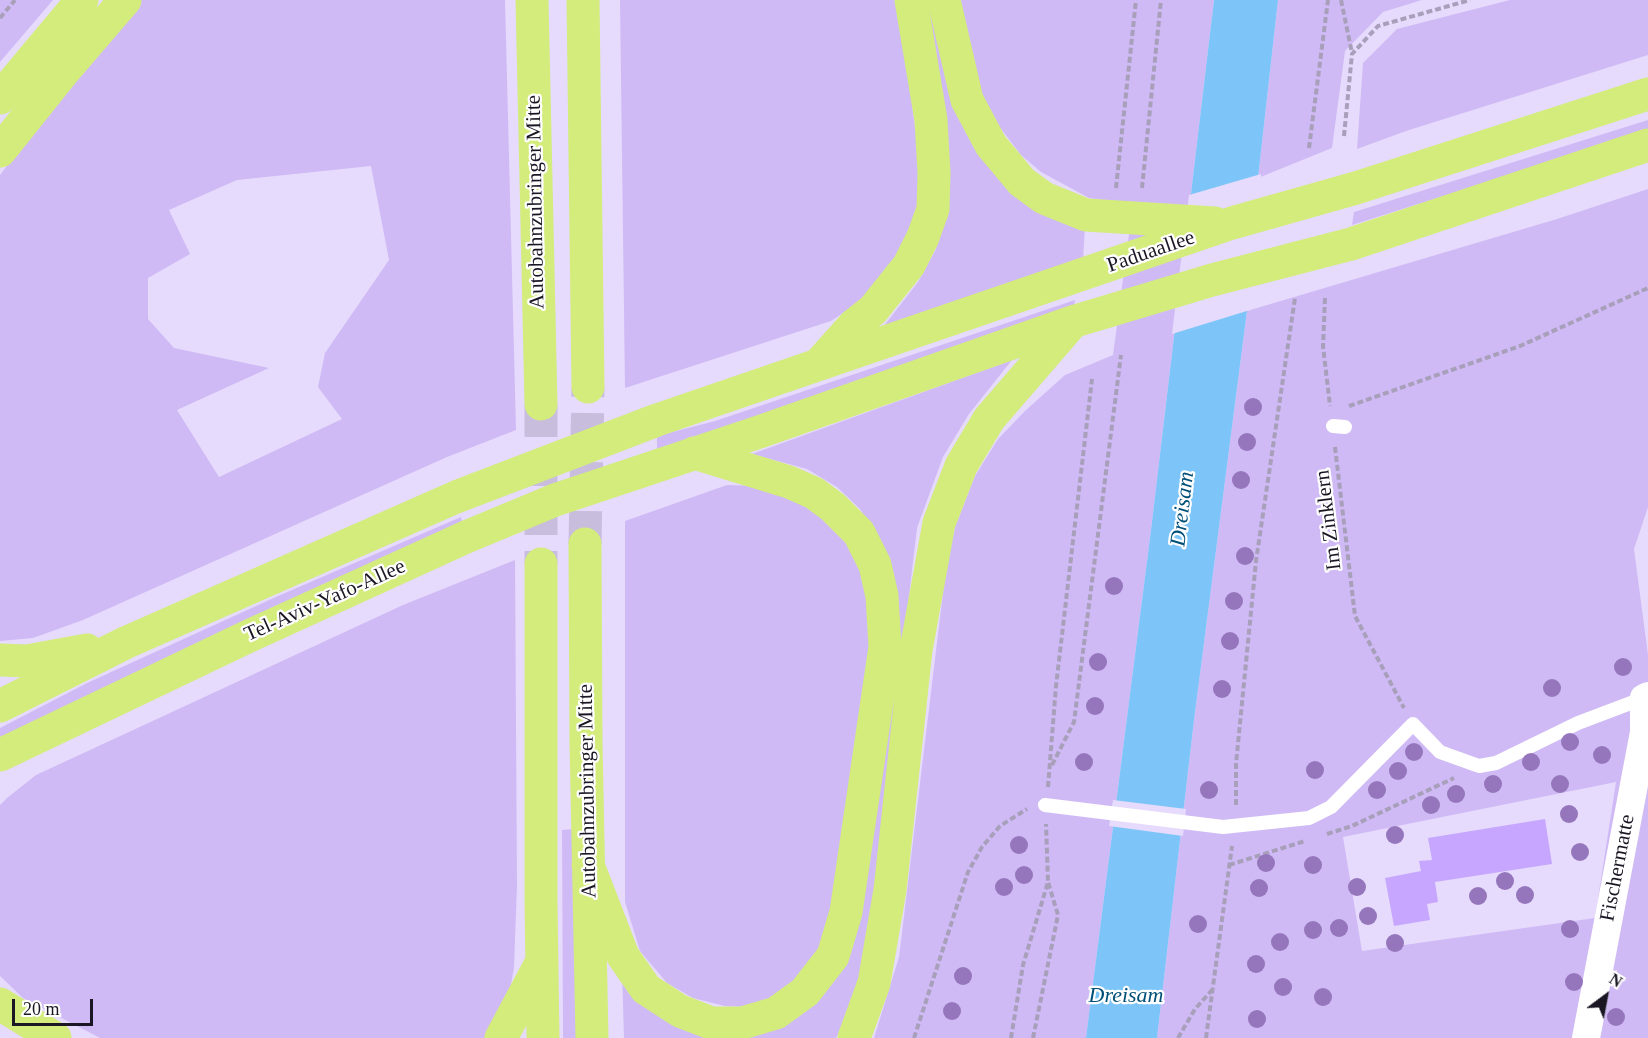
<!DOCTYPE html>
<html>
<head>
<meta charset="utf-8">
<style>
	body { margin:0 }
	#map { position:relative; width:1648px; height:1038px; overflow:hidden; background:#e6dbfc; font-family:"Times New Roman",serif }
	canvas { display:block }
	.north { position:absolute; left:1576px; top:966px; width:60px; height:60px; -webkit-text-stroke:4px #fff; paint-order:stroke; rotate:32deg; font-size:16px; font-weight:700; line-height:24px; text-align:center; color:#1b1624 }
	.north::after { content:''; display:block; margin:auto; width:21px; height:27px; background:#1b1624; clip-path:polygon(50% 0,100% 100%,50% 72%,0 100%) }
	.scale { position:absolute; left:12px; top:999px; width:81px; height:27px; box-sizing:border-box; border:3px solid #1b1624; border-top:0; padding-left:8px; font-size:18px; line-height:21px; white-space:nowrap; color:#1b1624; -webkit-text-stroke:4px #fff; paint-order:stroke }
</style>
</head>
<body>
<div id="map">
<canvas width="1648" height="1038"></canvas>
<div class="north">N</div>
<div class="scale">20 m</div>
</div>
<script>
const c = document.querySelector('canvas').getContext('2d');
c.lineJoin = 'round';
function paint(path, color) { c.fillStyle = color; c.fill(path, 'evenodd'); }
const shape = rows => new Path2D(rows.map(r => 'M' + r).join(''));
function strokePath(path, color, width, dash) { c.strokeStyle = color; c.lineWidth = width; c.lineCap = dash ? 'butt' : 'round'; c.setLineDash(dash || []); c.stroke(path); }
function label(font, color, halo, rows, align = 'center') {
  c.font = font + ' "Times New Roman",serif'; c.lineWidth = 4.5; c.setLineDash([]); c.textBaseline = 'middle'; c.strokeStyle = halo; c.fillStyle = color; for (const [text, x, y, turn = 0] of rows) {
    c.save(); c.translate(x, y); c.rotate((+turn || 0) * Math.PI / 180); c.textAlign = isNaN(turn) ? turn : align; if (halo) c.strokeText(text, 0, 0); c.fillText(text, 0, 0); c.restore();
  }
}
const green = shape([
	[0,0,53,0,0,62],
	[141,0,505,0,516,430,447,457,83,620,33,638,0,641,0,175,79,71],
	[371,166,389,260,325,353,318,387,342,419,219,477,177,410,269,368,174,348,148,319,148,278,190,254,169,210,237,180],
	[620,0,898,0,923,187,906,247,858,303,831,321,625,388],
	[923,0,935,0,954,91,1085,226,1083,261,880,331,918,282,936,249,947,203],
	[957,0,1214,0,1151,530,1086,1038,874,1038,899,957,945,576,955,527,975,476,998,439,1025,411,1065,375,1113,355,1133,204,1089,198,1041,172,1021,155,992,117,979,88],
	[1278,0,1422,0,1383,12,1345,51,1332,148,1258,178],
	[1510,0,1648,0,1648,55,1406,131,1357,149,1363,63,1397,29],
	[1648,120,1648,131,1352,225,1354,212],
	[1648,189,1648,507,1634,549,1648,655,1648,1038,1157,1038,1194,720,1247,311,1557,219],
	[1616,782,1595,918,1362,951,1343,837],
	[1075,300,1073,312,657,449,657,436,715,421],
	[1012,360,969,414,943,457,917,528,871,920,860,973,844,1023,836,1038,624,1038,622,968,727,1034,845,958,878,538,860,509,837,487,807,469,752,454],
	[727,485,755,486,777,490,833,522,862,566,872,639,831,936,786,990,751,1007,725,1006,693,998,667,983,640,951,625,902,625,521],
	[461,517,464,530,0,743,0,728,87,683,278,596],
	[515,560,517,885,514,968,508,1001,492,1038,100,1038,23,998,0,976,0,805,7,798,36,775,403,605],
	[575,829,581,1038,563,1038,562,830]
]);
const water = shape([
	[1214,0,1278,0,1258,178,1247,311,1194,720,1157,1038,1086,1038,1151,530]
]);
const pier = shape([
	[1261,174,1250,310,1172,334,1189,195],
	[1113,800,1186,809,1183,836,1109,826]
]);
const building = shape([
	[1545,819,1552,864,1435,882,1438,902,1427,904,1430,920,1394,926,1385,878,1421,871,1419,861,1432,860,1428,838]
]);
const trunkTunnel = shape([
	[541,404,541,564],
	[585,544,588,387]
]);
const path = shape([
	[1341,0,1352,53],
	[0,18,15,0],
	[1344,136,1352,54,1378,26,1470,0],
	[1309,148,1328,0],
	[1116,188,1136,0],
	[1142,188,1161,0],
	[1325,298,1323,346,1330,406],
	[1349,406,1520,346,1648,288],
	[1335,447,1355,616,1404,708],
	[1052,765,1074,722,1121,355],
	[1048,787,1056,686,1092,379],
	[1236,805,1236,764,1256,561,1295,298],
	[1327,834,1352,826,1454,778],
	[1229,865,1305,841],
	[914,1038,968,872,982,847,1000,826,1027,809],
	[1011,1038,1023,965,1048,882,1046,824],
	[1033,1038,1058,915,1048,882],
	[1178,1038,1195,1009,1212,990],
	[1206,1038,1232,846]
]);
const service = shape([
	[1333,426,1345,427],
	[1045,805,1223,827,1309,818,1331,807,1413,724,1440,752,1479,766,1496,763,1578,723,1644,698]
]);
const minor = shape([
	[1586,1038,1644,732,1644,698,1648,696]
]);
const trunk = shape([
	[532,0,541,404],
	[583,0,588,387],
	[944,0,967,100,991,145,1022,182,1044,198,1086,215,1215,223],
	[0,98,82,0],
	[0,151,64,71,125,0],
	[819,364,854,325,873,310,909,265,923,237,933,209,934,173,931,120,911,0],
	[585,544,586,742,592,1038],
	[541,564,541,901,543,1038],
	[0,660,27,661,87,650],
	[0,706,125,643,456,497,657,420,1232,223,1356,188,1648,94],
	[0,755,249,636,466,537,555,500,762,431,1072,322,1212,280,1351,244,1648,145],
	[588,865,623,956,646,989,680,1011,711,1023,742,1023,776,1013,805,992,833,956,846,912,885,647,882,596,875,565,859,533,833,507,814,493,789,482,694,453],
	[0,1004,55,1038],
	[501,1038,540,965],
	[854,1038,874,983,890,890,916,650,939,523,961,466,989,419,1071,324]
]);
const trees = [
	[1253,407],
	[1247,442],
	[1241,480],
	[1245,556],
	[1114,586],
	[1234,601],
	[1230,641],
	[1098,662],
	[1623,667],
	[1552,688],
	[1222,689],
	[1095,706],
	[1570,742],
	[1414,752],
	[1602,755],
	[1084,762],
	[1531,762],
	[1315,770],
	[1398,771],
	[1493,784],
	[1560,784],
	[1209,790],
	[1377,790],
	[1456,794],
	[1431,805],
	[1569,814],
	[1395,835],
	[1019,845],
	[1580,852],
	[1266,863],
	[1313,865],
	[1024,875],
	[1505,881],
	[1004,887],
	[1357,887],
	[1259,888],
	[1525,895],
	[1478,896],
	[1368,916],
	[1198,924],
	[1339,928],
	[1570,929],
	[1313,930],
	[1280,942],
	[1395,943],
	[1256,964],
	[963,976],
	[1574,982],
	[1283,987],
	[1323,997],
	[952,1011],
	[1616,1017],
	[1257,1019]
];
const streetNames = [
	["Autobahnzubringer Mitte",536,202,-91],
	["Paduaallee",1151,252,-19],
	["Im Zinklern",1329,520,-97],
	["Tel-Aviv-Yafo-Allee",325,601,-24],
	["Autobahnzubringer Mitte",588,791,-91],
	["Fischermatte",1618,868,-79]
];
const waterNames = [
	["Dreisam",1183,509,-83],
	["Dreisam",1126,996]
];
paint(green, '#cfbaf5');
paint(water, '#7dc5f8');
paint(pier, '#e6dbfc');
paint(building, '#c7a6ff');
strokePath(trunkTunnel, '#c8bddc', 33, [33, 16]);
strokePath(path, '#a89fba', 4, [6, 3]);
strokePath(service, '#fff', 14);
strokePath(minor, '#fff', 28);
strokePath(trunk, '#d3ec7c', 33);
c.fillStyle = '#9576bc';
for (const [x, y] of trees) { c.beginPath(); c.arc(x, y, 9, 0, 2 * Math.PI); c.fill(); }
label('21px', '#1b1624', '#fff', streetNames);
label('italic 22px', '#004f78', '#fff', waterNames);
</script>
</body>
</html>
